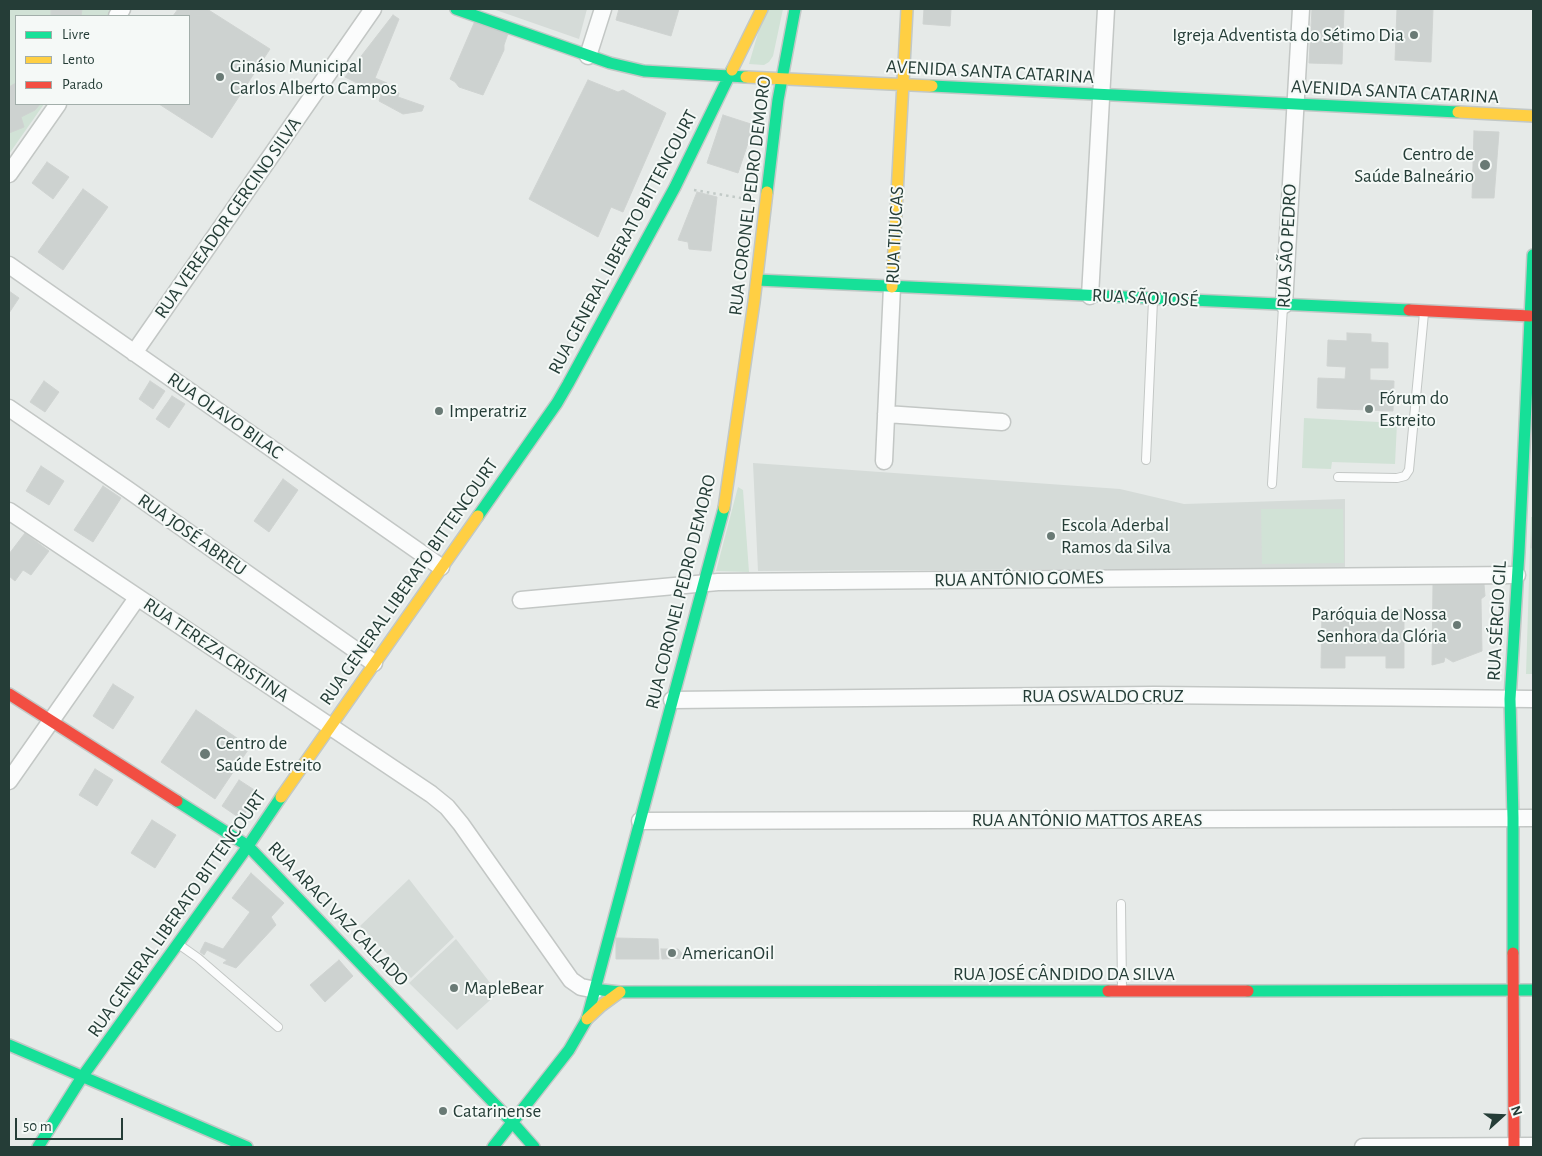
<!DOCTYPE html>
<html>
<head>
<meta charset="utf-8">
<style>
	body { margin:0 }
	#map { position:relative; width:1542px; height:1156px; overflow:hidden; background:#e6eae8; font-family:"Alegreya Sans",sans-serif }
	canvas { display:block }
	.frame { position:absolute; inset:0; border:10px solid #253d37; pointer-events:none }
	.legend { position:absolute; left:15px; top:15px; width:175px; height:90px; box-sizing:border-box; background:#f5f9f7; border:1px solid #a2aeaa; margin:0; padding:6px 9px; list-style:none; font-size:15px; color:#253d37 }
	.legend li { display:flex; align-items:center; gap:10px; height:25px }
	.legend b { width:25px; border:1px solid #a2aeaa }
	.north { position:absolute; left:1477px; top:1091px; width:50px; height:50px; -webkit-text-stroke:4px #f5f9f7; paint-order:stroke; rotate:70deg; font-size:14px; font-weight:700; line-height:20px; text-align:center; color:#253d37 }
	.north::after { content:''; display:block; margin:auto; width:18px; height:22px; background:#253d37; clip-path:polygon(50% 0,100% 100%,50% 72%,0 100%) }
	.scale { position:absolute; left:15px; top:1118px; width:108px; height:22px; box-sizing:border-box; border:2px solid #253d37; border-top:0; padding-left:6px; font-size:15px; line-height:18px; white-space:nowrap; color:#253d37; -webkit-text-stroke:4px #f5f9f7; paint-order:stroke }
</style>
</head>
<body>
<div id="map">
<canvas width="1542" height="1156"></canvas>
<div class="frame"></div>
<ul class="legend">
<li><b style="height:6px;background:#16e098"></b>Livre</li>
<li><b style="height:6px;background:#ffcf43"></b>Lento</li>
<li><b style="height:6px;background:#f24e42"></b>Parado</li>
</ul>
<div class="north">N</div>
<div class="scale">50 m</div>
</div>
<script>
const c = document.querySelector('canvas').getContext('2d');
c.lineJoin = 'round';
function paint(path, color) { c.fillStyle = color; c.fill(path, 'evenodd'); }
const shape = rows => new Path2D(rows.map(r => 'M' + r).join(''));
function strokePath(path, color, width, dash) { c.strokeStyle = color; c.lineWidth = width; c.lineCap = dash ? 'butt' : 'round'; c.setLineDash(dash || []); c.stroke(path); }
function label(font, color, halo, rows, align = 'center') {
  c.font = font + ' "Alegreya Sans",sans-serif'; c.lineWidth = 4; c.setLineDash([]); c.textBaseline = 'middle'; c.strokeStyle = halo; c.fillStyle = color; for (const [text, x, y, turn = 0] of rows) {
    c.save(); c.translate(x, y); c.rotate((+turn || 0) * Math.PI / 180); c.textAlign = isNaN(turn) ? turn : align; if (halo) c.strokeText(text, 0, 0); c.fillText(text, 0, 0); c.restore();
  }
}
const built = shape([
	[493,9,587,9,579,39],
	[753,463,1120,489,1184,504,1345,499,1345,568,758,571],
	[409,879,454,937,411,978,360,926],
	[456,939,498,993,457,1030,409,983]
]);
const green = shape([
	[9,9,112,9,107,16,16,16,16,104,44,104,9,154],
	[765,9,783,9,773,56,769,62,764,65,749,64],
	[1304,418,1397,423,1395,464,1332,462,1331,469,1302,468],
	[738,487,743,490,749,572,716,571],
	[1261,509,1343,509,1344,563,1262,564],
	[1531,517,1533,517,1533,674,1526,674]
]);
const building = shape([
	[51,9,82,9,81,16,51,16,51,9],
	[178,9,207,9,270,49,212,138,159,104,189,104,189,16,173,16,178,9],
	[619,9,679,9,671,36,616,20,619,9],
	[924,9,951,9,950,26,923,24,924,9],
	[1312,9,1344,9,1342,64,1309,63,1312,9],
	[1397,9,1433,9,1431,62,1395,60,1397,9],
	[478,14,511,25,504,45,504,50,483,95,459,87,455,82,450,79,478,14],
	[393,15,399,19,375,78,387,83,386,88,399,93,398,97,424,106,422,111,403,114,379,101,381,95,345,77,393,15],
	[588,80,618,92,623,90,666,113,623,212,611,207,598,237,529,199,588,80],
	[16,83,16,104,40,104,35,110,21,117,24,127,9,133,9,87,16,83],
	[723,115,754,125,738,173,707,163,723,115],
	[1474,131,1499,132,1494,198,1472,198,1474,131],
	[47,162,69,177,53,199,32,183,47,162],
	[83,189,108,207,63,270,38,252,83,189],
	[697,192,717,197,711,251,689,249,688,242,678,240,697,192],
	[9,291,19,298,9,313,9,291],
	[1347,333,1371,334,1371,342,1388,343,1388,368,1370,368,1370,380,1394,381,1393,411,1317,408,1318,378,1345,379,1346,367,1327,366,1328,340,1347,341,1347,333],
	[44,381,59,392,45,412,30,402,44,381],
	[150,381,165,391,153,409,139,399,150,381],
	[172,396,185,404,169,428,156,419,172,396],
	[41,466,64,481,49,505,26,491,41,466],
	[283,479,298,490,269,532,254,521,283,479],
	[103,486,121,498,93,542,74,530,103,486],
	[1533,526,1533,548,1531,548,1533,526],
	[25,533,49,551,31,575,23,570,15,581,9,576,9,554,25,533],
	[1455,580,1484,584,1485,596,1481,599,1482,651,1453,662,1445,657,1444,662,1432,665,1433,583,1455,580],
	[1322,610,1345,610,1345,621,1386,622,1387,610,1404,610,1404,668,1386,668,1386,656,1345,656,1345,668,1321,668,1322,610],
	[113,684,134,697,113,729,93,716,113,684],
	[196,710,250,747,215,799,161,762,196,710],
	[95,769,113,780,97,806,79,795,95,769],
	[239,780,259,793,241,819,222,806,239,780],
	[152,820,176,835,155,868,131,853,152,820],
	[251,873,284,903,271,917,276,925,236,968,223,963,227,960,207,950,204,955,200,952,205,942,223,949,250,912,232,898,251,873],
	[616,938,658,939,659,959,616,959,616,938],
	[661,949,678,949,686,958,662,959,661,949],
	[339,960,353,976,325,1002,310,985,339,960]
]);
const path = shape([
	[694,190,747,199]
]);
const lane = shape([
	[1146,460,1153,300],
	[1338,477,1397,478,1405,476,1409,470,1424,313],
	[1272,484,1283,307],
	[1121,904,1122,990],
	[181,946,198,958,278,1027]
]);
const street = shape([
	[117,16,122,9],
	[588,56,603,9],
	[9,174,58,104],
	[9,265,441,567],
	[1090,296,1106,9],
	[1284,305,1301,9],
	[134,353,373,9],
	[9,408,127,489,374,663],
	[886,414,1002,422],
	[884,461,892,287],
	[9,511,431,794,447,807,461,824,571,980,581,987,596,990],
	[521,600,718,582,1517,575],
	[672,700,1154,695,1533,699],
	[9,781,137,598],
	[640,821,1533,818],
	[1363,1147,1533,1146]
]);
const fast = shape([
	[456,9,610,63,644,71,746,77],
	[932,86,1458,112],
	[767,192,778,100,795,9],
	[757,280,1409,310],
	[478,516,557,403,568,384,675,187,732,70],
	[177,801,248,846,512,1122],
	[1513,953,1513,818,1510,699,1519,552,1533,255],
	[602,990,620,992,1108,991],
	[1248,991,1533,990],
	[9,1045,247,1147],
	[512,1122,534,1147],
	[38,1147,82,1077,248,846,281,797],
	[493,1147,569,1050,587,1019,724,508]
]);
const slow = shape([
	[732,70,762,9],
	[746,77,932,86],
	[1458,112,1533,116],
	[892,287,907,9],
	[724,508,754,302,767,192],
	[281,797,478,516],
	[587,1019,601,1006,620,992]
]);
const jam = shape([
	[1409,310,1530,316],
	[9,694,177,801],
	[1513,953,1514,1147],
	[1108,991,1248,991]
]);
const markers = [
	[1414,35,5,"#697a75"],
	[220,77,5,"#697a75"],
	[1485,165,6,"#697a75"],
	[1369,409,5,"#697a75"],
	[439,411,5,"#697a75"],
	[1051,536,5,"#697a75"],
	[1457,625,5,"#697a75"],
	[205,754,6,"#697a75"],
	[672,953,5,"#697a75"],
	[454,988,5,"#697a75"],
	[443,1111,5,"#697a75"]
];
const poiNames = [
	["Igreja Adventista do Sétimo Dia",1404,35,"right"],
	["Ginásio Municipal",230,66],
	["Carlos Alberto Campos",230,88],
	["Centro de",1474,154,"right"],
	["Saúde Balneário",1474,176,"right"],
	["Fórum do",1379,398],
	["Estreito",1379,420],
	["Imperatriz",449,411],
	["Escola Aderbal",1061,525],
	["Ramos da Silva",1061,547],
	["Paróquia de Nossa",1447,614,"right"],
	["Senhora da Glória",1447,636,"right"],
	["Centro de",216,743],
	["Saúde Estreito",216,765],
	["AmericanOil",682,953],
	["MapleBear",464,988],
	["Catarinense",453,1111]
];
const streetNames = [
	["AVENIDA SANTA CATARINA",990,72,3],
	["AVENIDA SANTA CATARINA",1395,92,3],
	["RUA CORONEL PEDRO DEMORO",750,196,-83],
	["RUA VEREADOR GERCINO SILVA",228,218,-55],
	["RUA TIJUCAS",895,235,-87],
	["RUA GENERAL LIBERATO BITTENCOURT",623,242,-62],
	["RUA SÃO PEDRO",1287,246,-87],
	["RUA SÃO JOSÉ",1145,298,3],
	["RUA OLAVO BILAC",225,416,35],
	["RUA JOSÉ ABREU",192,535,35],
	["RUA ANTÔNIO GOMES",1019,579,-1],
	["RUA GENERAL LIBERATO BITTENCOURT",409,582,-55],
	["RUA CORONEL PEDRO DEMORO",681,592,-76],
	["RUA SÉRGIO GIL",1497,621,-87],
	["RUA TEREZA CRISTINA",216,650,34],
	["RUA OSWALDO CRUZ",1103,696],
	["RUA ANTÔNIO MATTOS AREAS",1087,820],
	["RUA GENERAL LIBERATO BITTENCOURT",177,914,-55],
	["RUA ARACI VAZ CALLADO",338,914,46],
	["RUA JOSÉ CÂNDIDO DA SILVA",1064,974]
];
paint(built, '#d5dbd8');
paint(green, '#d1e2d6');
paint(building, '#cdd2d0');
strokePath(building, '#cfd3d1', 1);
strokePath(lane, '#c3c7c5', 10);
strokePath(street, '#c3c7c5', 19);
strokePath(fast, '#c2c8c6', 14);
strokePath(slow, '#c2c8c6', 14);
strokePath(jam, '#c2c8c6', 14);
strokePath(path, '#c2cac7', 2.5, [2.5, 4]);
strokePath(lane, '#fbfcfc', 8);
strokePath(street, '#fbfcfc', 16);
strokePath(fast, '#16e098', 11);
strokePath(slow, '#ffcf43', 11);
strokePath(jam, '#f24e42', 11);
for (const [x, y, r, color] of markers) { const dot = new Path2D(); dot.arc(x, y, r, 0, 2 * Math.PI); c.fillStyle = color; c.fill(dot); strokePath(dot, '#f5f9f7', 2); }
label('19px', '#253d37', '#f5f9f7', poiNames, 'left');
label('19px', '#253d37', '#f5f9f7', streetNames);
</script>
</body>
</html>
